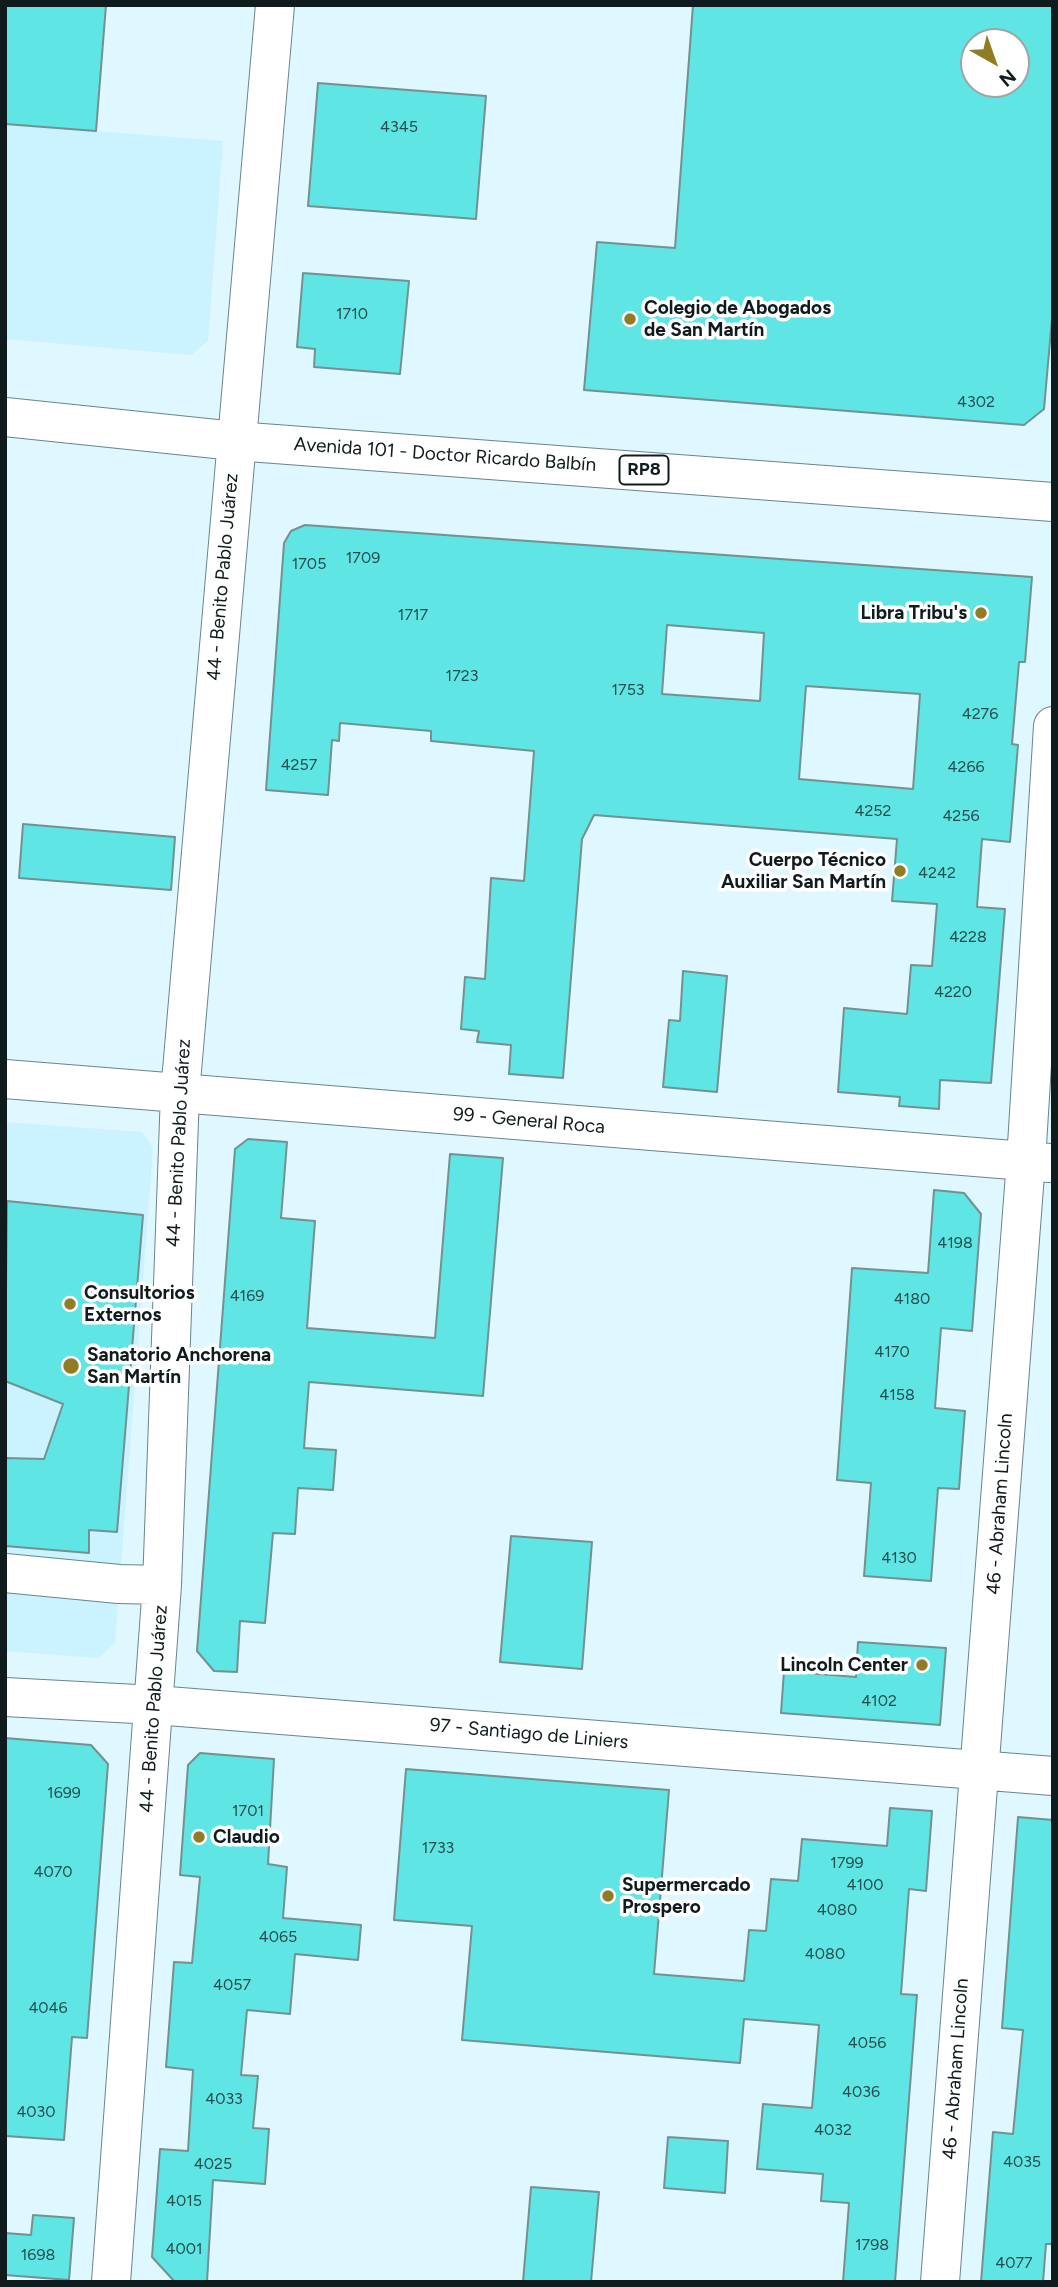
<!DOCTYPE html>
<html>
<head>
<meta charset="utf-8">
<style>
	body { margin:0 }
	#map { position:relative; width:1058px; height:2287px; overflow:hidden; background:#dff7ff; font-family:Figtree,sans-serif }
	canvas { display:block }
	.frame { position:absolute; inset:0; border:7px solid #101b1e; pointer-events:none }
	.north { position:absolute; left:960px; top:28px; width:70px; height:70px; box-sizing:border-box; background:#fff; border:2px solid #9fa4a5; border-radius:50%; rotate:140deg; font-size:19px; font-weight:700; line-height:28px; text-align:center; color:#101b1e }
	.north::after { content:''; display:block; margin:auto; width:24px; height:32px; background:#907c22; clip-path:polygon(50% 0,100% 100%,50% 72%,0 100%) }
</style>
</head>
<body>
<div id="map">
<canvas width="1058" height="2287"></canvas>
<div class="frame"></div>
<div class="north">N</div>
</div>
<script>
const c = document.querySelector('canvas').getContext('2d');
c.lineJoin = 'round';
function paint(path, color) { c.fillStyle = color; c.fill(path, 'evenodd'); }
const shape = rows => new Path2D(rows.map(r => 'M' + r).join(''));
function strokePath(path, color, width, dash) { c.strokeStyle = color; c.lineWidth = width; c.lineCap = dash ? 'butt' : 'round'; c.setLineDash(dash || []); c.stroke(path); }
function label(font, color, halo, rows, align = 'center') {
  c.font = font + ' Figtree,sans-serif'; c.lineWidth = 7; c.setLineDash([]); c.textBaseline = 'middle'; c.strokeStyle = halo; c.fillStyle = color; for (const [text, x, y, turn = 0] of rows) {
    c.save(); c.translate(x, y); c.rotate((+turn || 0) * Math.PI / 180); c.textAlign = isNaN(turn) ? turn : align; if (halo) c.strokeText(text, 0, 0); c.fillText(text, 0, 0); c.restore();
  }
}
const built = shape([
	[5,5,106,5,96,131,223,141,208,341,191,355,5,339],
	[5,1122,142,1132,153,1148,115,1643,98,1658,5,1651]
]);
const building = shape([
	[5,5,106,5,96,131,5,124,5,5],
	[693,5,1053,5,1053,307,1044,409,1024,425,584,390,597,242,675,248,693,5],
	[974,42,1016,42,1016,84,974,84,974,42],
	[318,83,486,96,476,219,308,206,318,83],
	[303,273,409,281,400,374,314,367,315,349,297,347,303,273],
	[305,525,1032,577,1025,662,1019,662,1012,744,1018,745,1010,842,982,839,977,907,1005,909,991,1083,940,1080,939,1109,899,1106,900,1097,838,1092,844,1008,907,1014,911,965,932,966,937,904,892,901,897,839,594,815,582,839,563,1078,509,1074,511,1045,477,1042,479,1031,461,1029,465,977,485,979,491,878,524,881,534,751,431,741,431,731,340,723,339,741,332,740,328,795,266,790,284,543,291,531,305,525],
	[667,625,764,633,760,701,662,694,667,625],
	[806,686,920,694,913,789,799,779,806,686],
	[23,824,175,837,171,890,19,878,23,824],
	[683,971,727,976,717,1092,663,1087,669,1020,680,1021,683,971],
	[248,1139,287,1142,281,1218,315,1221,307,1328,435,1338,450,1154,503,1158,483,1396,309,1382,304,1448,336,1450,333,1490,298,1488,295,1534,273,1533,265,1623,240,1621,237,1672,214,1671,197,1651,235,1149,248,1139],
	[934,1190,964,1193,981,1214,972,1331,941,1328,935,1408,965,1411,959,1489,938,1488,931,1581,864,1576,871,1483,837,1480,852,1268,928,1273,934,1190],
	[7,1201,143,1215,117,1532,89,1530,89,1553,5,1546,5,1458,44,1459,63,1404,5,1381,7,1201],
	[511,1536,592,1542,582,1669,500,1662,511,1536],
	[858,1642,946,1648,940,1725,781,1713,784,1671,856,1677,858,1642],
	[5,1738,91,1745,108,1764,87,2038,72,2037,64,2140,5,2136,5,1738],
	[200,1753,274,1759,268,1864,287,1867,283,1918,361,1925,358,1960,295,1954,290,2014,247,2010,241,2075,258,2076,253,2128,269,2129,265,2184,213,2180,207,2282,175,2282,152,2257,160,2149,188,2151,193,2070,166,2067,174,1962,192,1963,200,1877,180,1875,188,1765,200,1753],
	[406,1769,669,1790,654,1974,744,1981,749,1930,766,1931,771,1879,798,1881,802,1839,887,1846,890,1808,932,1811,926,1891,909,1889,901,1994,917,1995,895,2282,843,2282,849,2203,821,2201,823,2174,757,2169,763,2104,812,2108,819,2025,744,2019,740,2063,462,2040,472,1926,394,1920,406,1769],
	[1018,1817,1053,1820,1053,2244,1046,2244,1043,2282,981,2282,993,2132,1013,2134,1023,2030,1002,2028,1018,1817],
	[668,2137,728,2141,725,2193,664,2188,668,2137],
	[531,2187,599,2192,591,2282,523,2282,531,2187],
	[33,2215,74,2218,69,2280,5,2275,5,2233,31,2235,33,2215]
]);
const minor = shape([
	[5,1079,1050,1163],
	[5,1573,119,1584,162,1585],
	[5,1697,155,1705,1053,1776],
	[111,2282,162,1585,180,1093,275,5],
	[940,2282,1026,1161,1053,726]
]);
const major = shape([
	[5,417,235,441,1053,502]
]);
const markers = [
	[630,319,7,"#907c22"],
	[981,613,7,"#907c22"],
	[900,871,7,"#907c22"],
	[70,1304,7,"#907c22"],
	[71,1366,9,"#907c22"],
	[922,1665,7,"#907c22"],
	[199,1837,7,"#907c22"],
	[608,1896,7,"#907c22"]
];
const numberNames = [
	["4345",399,127],
	["1710",352,314],
	["4302",976,402],
	["1709",363,558],
	["1705",309,564],
	["1717",413,615],
	["1723",462,676],
	["1753",628,690],
	["4276",980,714],
	["4257",299,765],
	["4266",966,767],
	["4252",873,811],
	["4256",961,816],
	["4242",937,873],
	["4228",968,937],
	["4220",953,992],
	["4198",955,1243],
	["4169",247,1296],
	["4180",912,1299],
	["4170",892,1352],
	["4158",897,1395],
	["4130",899,1558],
	["4102",879,1701],
	["1699",64,1793],
	["1701",248,1811],
	["1733",438,1848],
	["1799",847,1863],
	["4070",53,1872],
	["4100",865,1885],
	["4080",837,1910],
	["4065",278,1937],
	["4080",825,1954],
	["4057",232,1985],
	["4046",48,2008],
	["4056",867,2043],
	["4036",861,2092],
	["4033",224,2099],
	["4030",36,2112],
	["4032",833,2130],
	["4035",1022,2162],
	["4025",213,2164],
	["4015",184,2201],
	["1798",872,2245],
	["4001",184,2249],
	["1698",38,2255],
	["4077",1014,2263]
];
const shields = [
	[644,470,49]
];
const shieldNames = [
	["RP8",644,470]
];
const poiNames = [
	["Colegio de Abogados",644,308],
	["de San Martín",644,330],
	["Libra Tribu's",967,613,"right"],
	["Cuerpo Técnico",886,860,"right"],
	["Auxiliar San Martín",886,882,"right"],
	["Consultorios",84,1293],
	["Externos",84,1315],
	["Sanatorio Anchorena",87,1355],
	["San Martín",87,1377],
	["Lincoln Center",908,1665,"right"],
	["Claudio",213,1837],
	["Supermercado",622,1885],
	["Prospero",622,1907]
];
const streetNames = [
	["Avenida 101 - Doctor Ricardo Balbín",445,455,4],
	["44 - Benito Pablo Juárez",223,577,-85],
	["99 - General Roca",529,1121,5],
	["44 - Benito Pablo Juárez",179,1143,-87],
	["46 - Abraham Lincoln",1000,1504,-86],
	["44 - Benito Pablo Juárez",154,1709,-86],
	["97 - Santiago de Liniers",529,1734,5],
	["46 - Abraham Lincoln",956,2069,-86]
];
paint(built, '#cbf2ff');
paint(building, '#5fe5e3');
strokePath(building, '#739190', 2);
strokePath(minor, '#69848d', 40);
strokePath(major, '#69848d', 40);
strokePath(minor, '#fff', 38);
strokePath(major, '#fff', 38);
for (const [x, y, r, color] of markers) { const dot = new Path2D(); dot.arc(x, y, r, 0, 2 * Math.PI); c.fillStyle = color; c.fill(dot); strokePath(dot, '#fff', 2.5); }
label('16px', '#244e4f', null, numberNames);
for (const [x, y, w] of shields) { const box = new Path2D(); box.roundRect(x - w / 2, y - 14.5, w, 29, 5); c.fillStyle = '#fff'; c.fill(box); strokePath(box, '#101b1e', 2); }
label('bold 18px', '#101b1e', null, shieldNames);
label('bold 19px', '#101b1e', '#fff', poiNames, 'left');
label('19px', '#101b1e', '#fff', streetNames);
</script>
</body>
</html>
